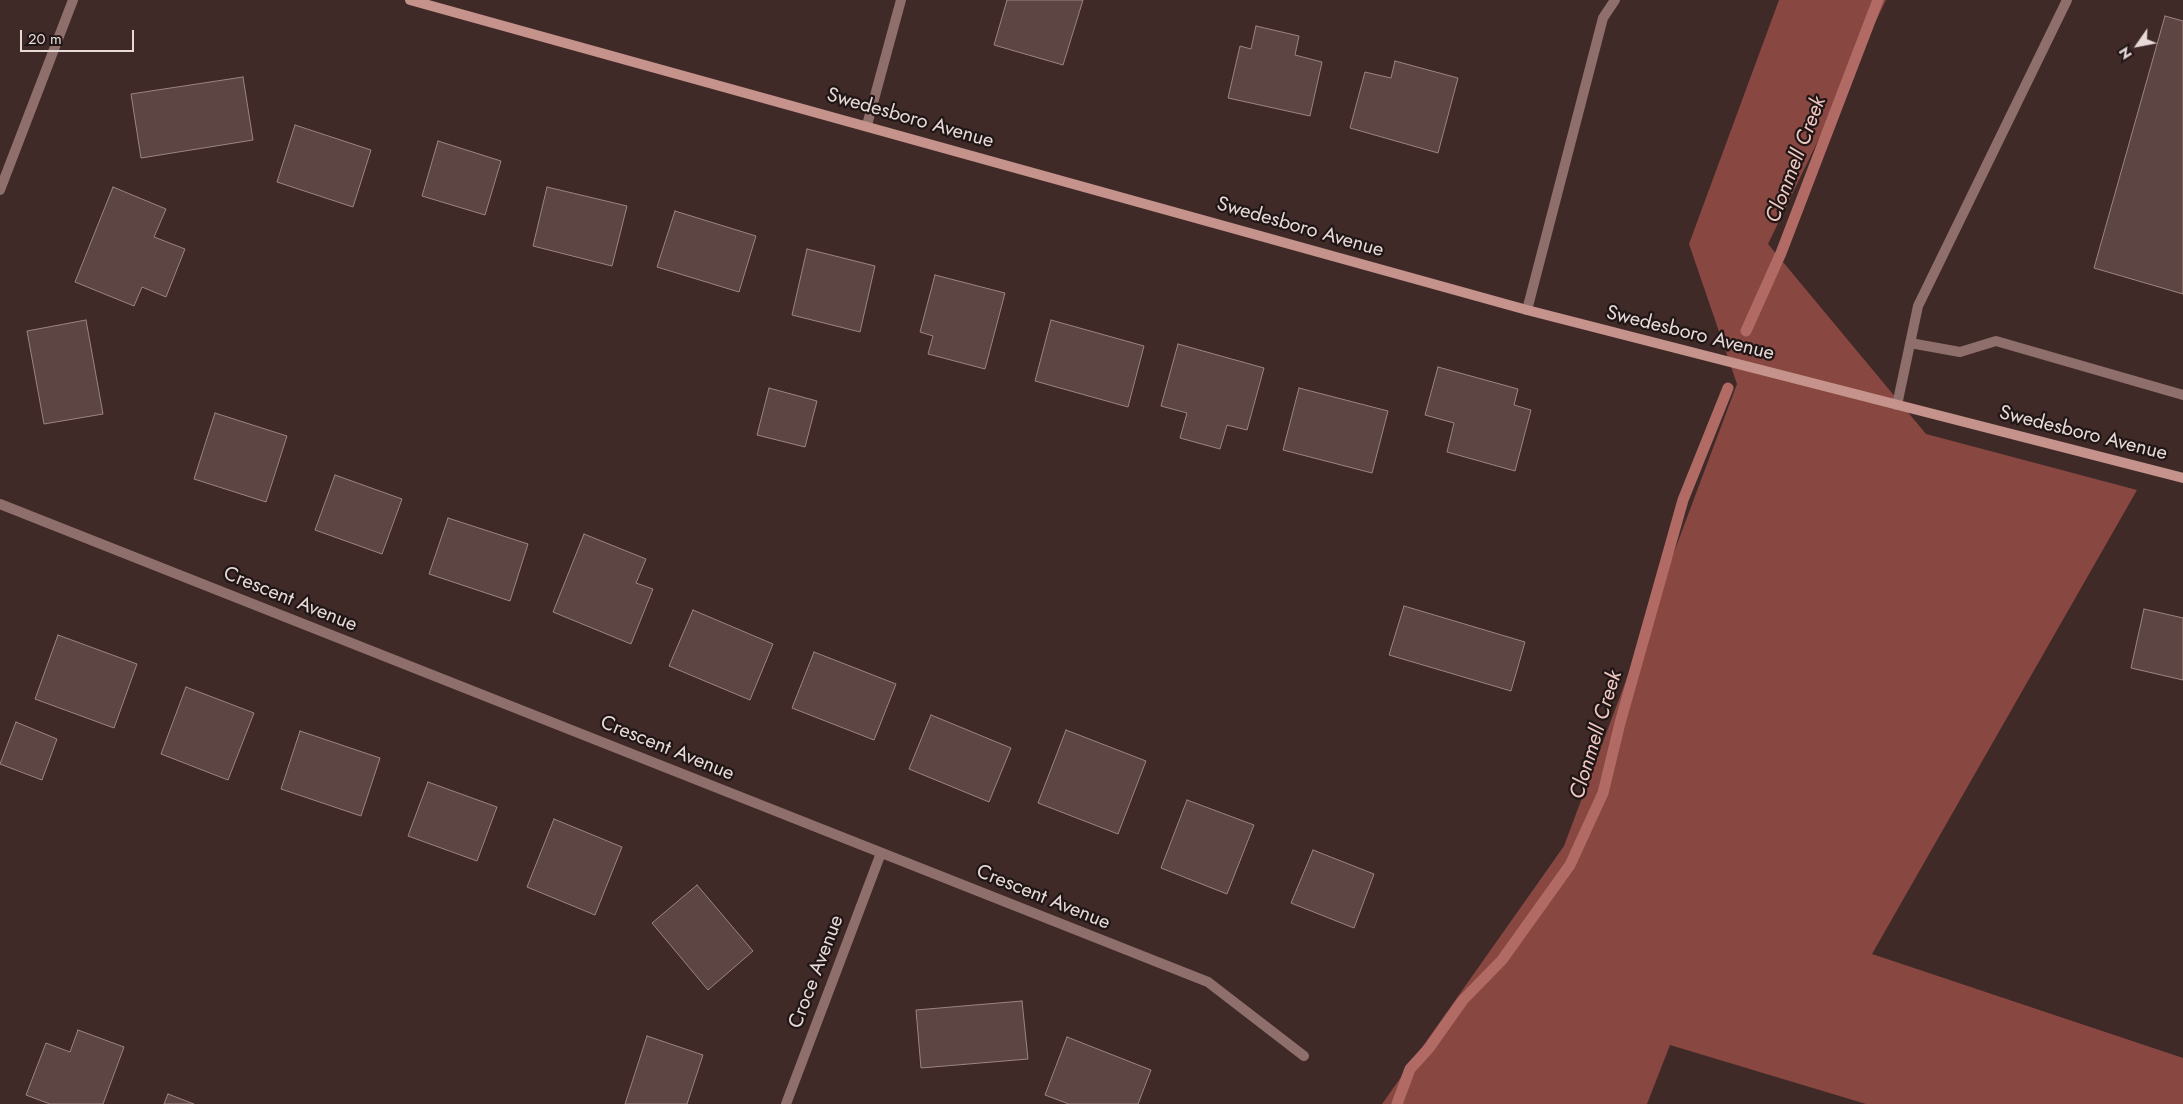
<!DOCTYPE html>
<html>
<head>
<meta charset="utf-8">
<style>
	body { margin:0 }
	#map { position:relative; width:2183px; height:1104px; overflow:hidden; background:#402a28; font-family:Jost,sans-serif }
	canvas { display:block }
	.north { position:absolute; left:2113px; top:20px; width:50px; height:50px; -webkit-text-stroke:4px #1f1615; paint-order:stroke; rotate:237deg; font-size:14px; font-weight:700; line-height:20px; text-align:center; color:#e8dad8 }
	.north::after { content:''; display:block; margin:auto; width:18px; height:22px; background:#e8dad8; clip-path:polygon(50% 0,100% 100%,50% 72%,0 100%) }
	.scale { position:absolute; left:20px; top:30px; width:114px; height:22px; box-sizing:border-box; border:2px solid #e8dad8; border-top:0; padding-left:6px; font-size:15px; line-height:18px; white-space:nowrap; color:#e8dad8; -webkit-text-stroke:4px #1f1615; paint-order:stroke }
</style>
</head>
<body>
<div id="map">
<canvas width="2183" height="1104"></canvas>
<div class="north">N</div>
<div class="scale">20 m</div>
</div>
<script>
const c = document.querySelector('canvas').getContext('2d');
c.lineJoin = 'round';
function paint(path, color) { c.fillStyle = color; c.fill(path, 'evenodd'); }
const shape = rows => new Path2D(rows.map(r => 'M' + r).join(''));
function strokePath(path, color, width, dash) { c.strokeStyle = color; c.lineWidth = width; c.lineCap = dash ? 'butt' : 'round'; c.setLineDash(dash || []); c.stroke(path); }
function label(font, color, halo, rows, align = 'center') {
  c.font = font + ' Jost,sans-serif'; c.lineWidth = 4.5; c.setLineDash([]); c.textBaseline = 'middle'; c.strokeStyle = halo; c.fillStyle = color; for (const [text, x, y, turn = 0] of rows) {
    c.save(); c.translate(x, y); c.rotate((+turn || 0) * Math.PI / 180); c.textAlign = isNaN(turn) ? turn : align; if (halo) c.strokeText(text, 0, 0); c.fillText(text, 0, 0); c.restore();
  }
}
const forest = shape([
	[1779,0,1886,0,1768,244,1926,434,2137,490,1872,954,2183,1058,2183,1104,1866,1104,1670,1045,1647,1104,1382,1104,1564,846,1737,384,1689,244]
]);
const stream = shape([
	[1746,331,1781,253,1878,0],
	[1397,1104,1410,1069,1429,1048,1463,1000,1502,960,1570,865,1603,793,1620,723,1683,500,1728,388]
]);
const building = shape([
	[1007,0,1083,0,1063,65,994,45,1007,0],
	[2165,16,2183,21,2183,294,2094,268,2165,16],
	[1256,26,1299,36,1295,55,1322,62,1310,116,1228,98,1240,46,1251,49,1256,26],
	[1395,61,1458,78,1438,153,1350,128,1365,72,1391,78,1395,61],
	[243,77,253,140,141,158,131,94,243,77],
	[295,125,371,150,353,207,277,182,295,125],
	[438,141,501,161,485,215,422,196,438,141],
	[113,187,166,209,154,237,185,249,166,297,142,287,134,306,75,282,113,187],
	[547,187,627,206,612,266,533,246,547,187],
	[675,211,756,236,739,292,657,267,675,211],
	[807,249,875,266,860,332,792,315,807,249],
	[935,275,1005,293,985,369,928,354,933,336,920,332,935,275],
	[86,320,103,414,44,424,27,331,86,320],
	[1051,320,1144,346,1128,407,1035,381,1051,320],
	[1178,344,1264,368,1247,430,1227,425,1220,449,1180,438,1187,413,1161,406,1178,344],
	[1438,367,1518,389,1514,405,1531,410,1515,471,1447,452,1454,423,1425,415,1438,367],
	[769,388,817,401,805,447,757,435,769,388],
	[1299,388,1388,411,1372,473,1283,450,1299,388],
	[215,413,287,436,266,502,194,479,215,413],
	[335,475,402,499,382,554,315,530,335,475],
	[448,518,528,544,510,601,429,574,448,518],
	[584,534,646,559,636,583,653,589,631,644,553,612,584,534],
	[1404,606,1525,642,1511,691,1389,655,1404,606],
	[2144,609,2183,618,2183,680,2131,668,2144,609],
	[693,610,773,644,750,700,669,666,693,610],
	[58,635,137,664,114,728,35,699,58,635],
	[814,652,896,684,874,740,792,708,814,652],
	[186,687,254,713,228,780,161,754,186,687],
	[931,715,1011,748,989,802,909,769,931,715],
	[16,722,57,739,42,780,0,764,16,722],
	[1066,730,1146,761,1118,834,1038,803,1066,730],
	[300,731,380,758,361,816,281,789,300,731],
	[428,782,497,807,477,861,408,836,428,782],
	[1187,800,1254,825,1227,894,1161,868,1187,800],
	[554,819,622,847,595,915,527,887,554,819],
	[1313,850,1374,874,1354,928,1291,903,1313,850],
	[697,885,753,951,708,990,652,923,697,885],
	[1022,1001,1028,1059,921,1068,916,1010,1022,1001],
	[78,1030,124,1047,103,1104,50,1104,26,1095,46,1043,70,1052,78,1030],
	[647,1036,703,1055,687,1104,625,1104,647,1036],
	[1067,1037,1151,1070,1138,1104,1069,1104,1045,1095,1067,1037],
	[168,1094,194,1104,164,1104,168,1094]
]);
const lane = shape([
	[1527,310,1603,18,1615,0],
	[1910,343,1960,352,1996,341,2183,395],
	[1897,405,1918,306,2067,0]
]);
const street = shape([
	[867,125,901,0],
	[0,190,73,0],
	[0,504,1208,982,1304,1056],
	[786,1104,881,853]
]);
const secondary = shape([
	[410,0,1527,310,2183,478]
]);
const streetNames = [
	["Swedesboro Avenue",910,119,16],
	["Swedesboro Avenue",1300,228,16],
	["Swedesboro Avenue",1690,334,14],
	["Swedesboro Avenue",2083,434,14],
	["Crescent Avenue",290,600,22],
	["Crescent Avenue",667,749,22],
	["Crescent Avenue",1043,898,22],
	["Croce Avenue",817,972,-69]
];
const waterNames = [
	["Clonmell Creek",1797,160,-69],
	["Clonmell Creek",1597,735,-73]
];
paint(forest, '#894741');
strokePath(stream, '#b16b64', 11);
paint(building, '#5c4542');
strokePath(building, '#9e8481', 1);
strokePath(lane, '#8f6f6c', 10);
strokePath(street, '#8f6f6c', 10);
strokePath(secondary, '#c5928c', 10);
label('20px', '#e8dad8', '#1f1615', streetNames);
label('italic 21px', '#f1c7c2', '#1f1615', waterNames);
</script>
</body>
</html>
